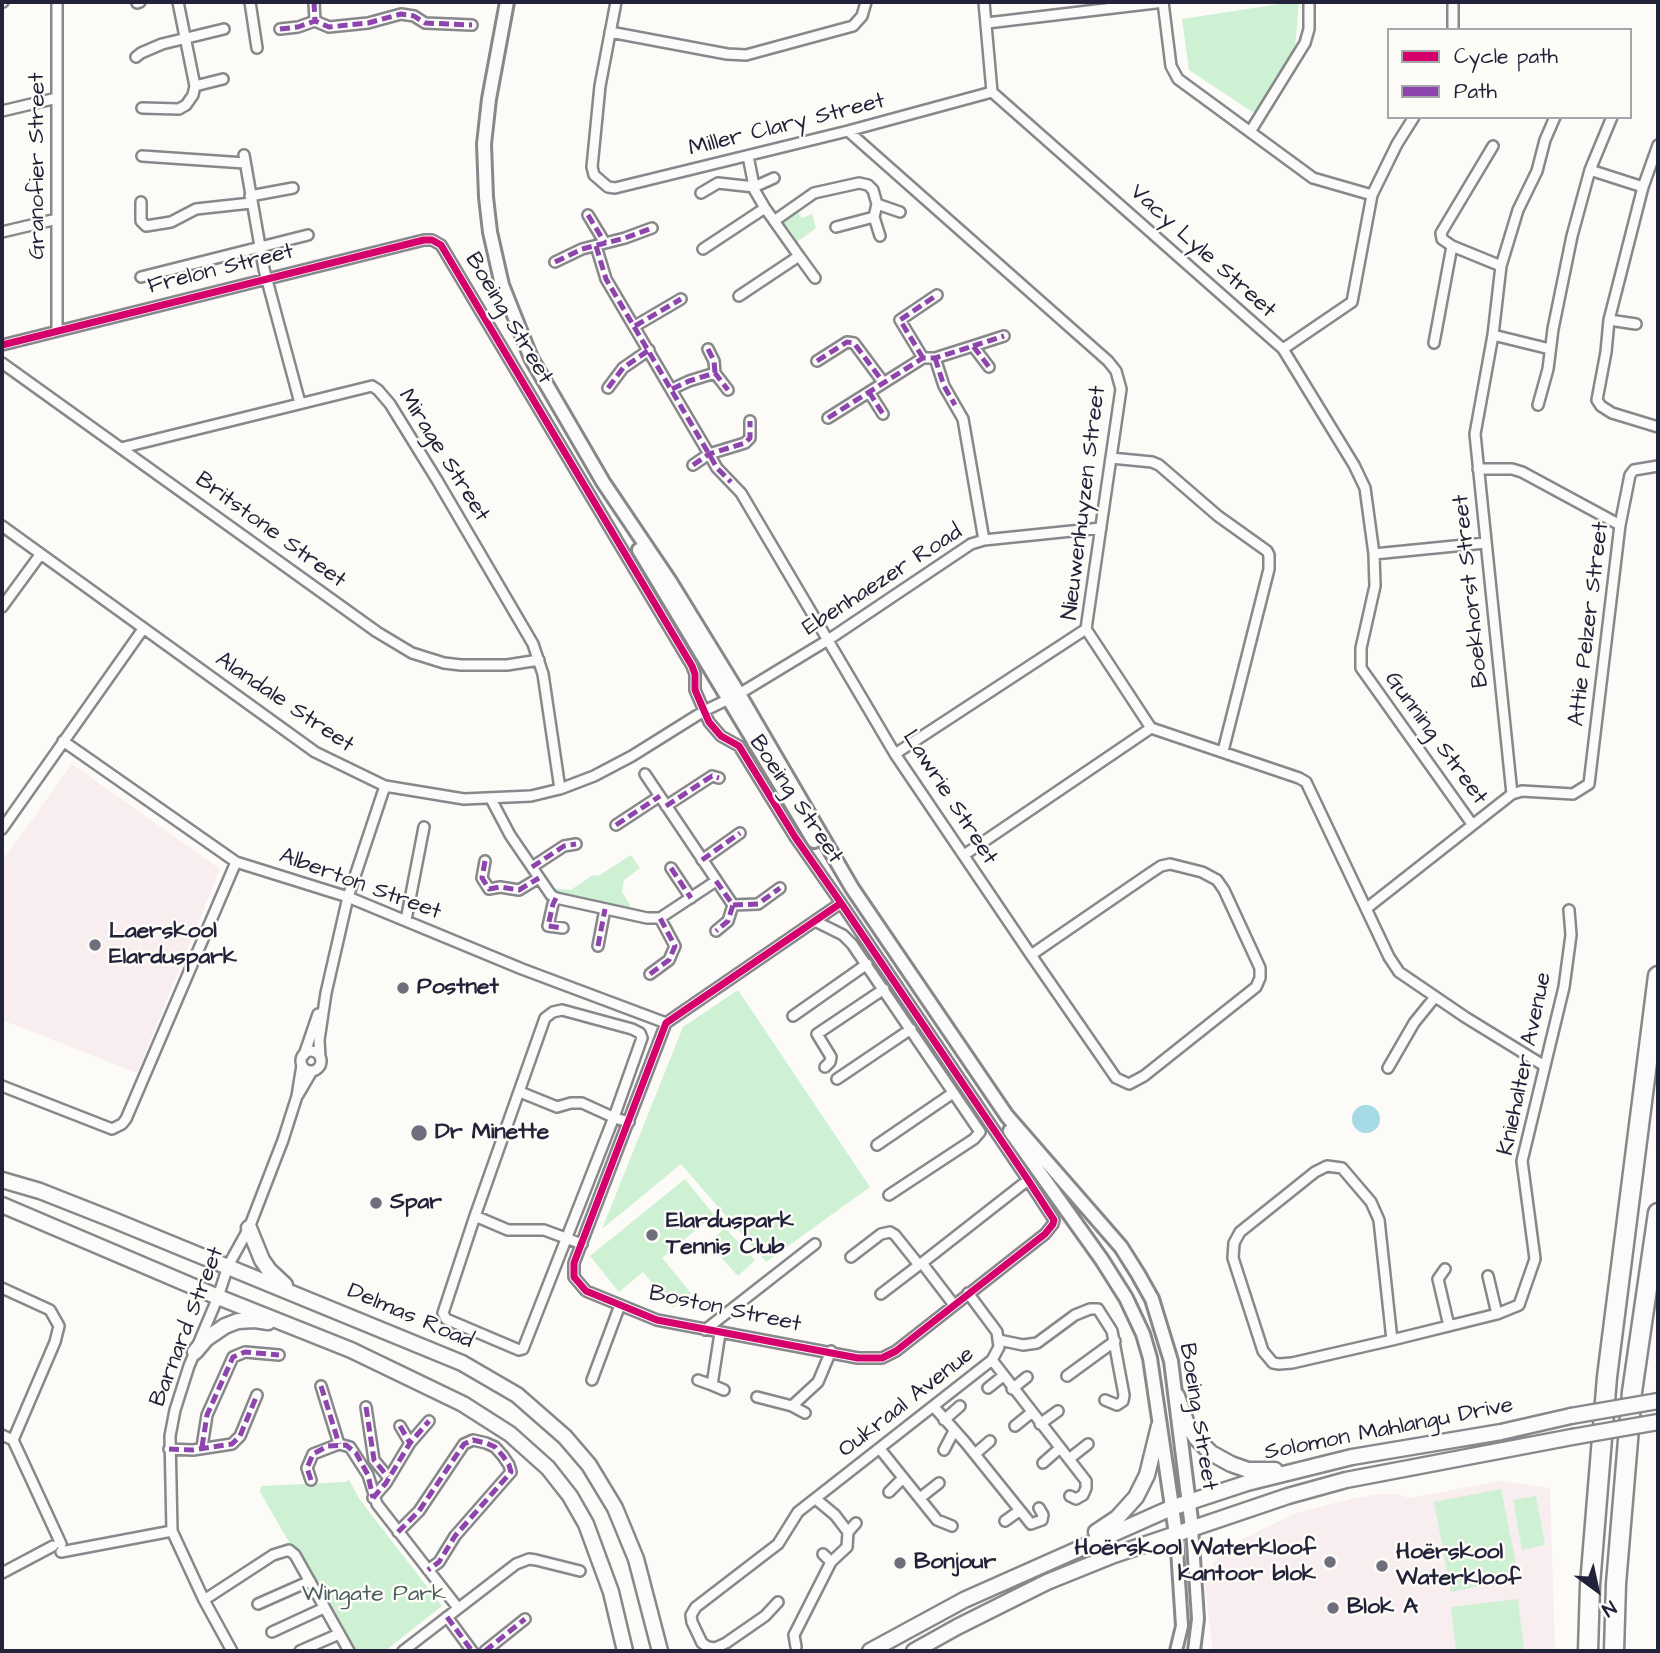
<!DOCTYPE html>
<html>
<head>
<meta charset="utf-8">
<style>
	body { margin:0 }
	#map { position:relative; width:1660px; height:1653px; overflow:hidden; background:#fcfbf8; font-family:"Architects Daughter",sans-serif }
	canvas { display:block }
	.frame { position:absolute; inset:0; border:4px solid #22223b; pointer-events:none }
	.legend { position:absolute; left:1387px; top:28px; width:245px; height:91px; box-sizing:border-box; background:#fdfcf7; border:2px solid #a5a5ac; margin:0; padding:9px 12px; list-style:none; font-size:21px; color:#22223b }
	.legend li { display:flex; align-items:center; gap:14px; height:35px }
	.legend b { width:35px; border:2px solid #a5a5ac }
	.north { position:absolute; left:1562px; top:1555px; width:70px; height:70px; -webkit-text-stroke:5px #fdfcf7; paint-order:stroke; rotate:147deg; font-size:19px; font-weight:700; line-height:28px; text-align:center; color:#22223b }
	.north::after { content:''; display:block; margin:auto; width:24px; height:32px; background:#22223b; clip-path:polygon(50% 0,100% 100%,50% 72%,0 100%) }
</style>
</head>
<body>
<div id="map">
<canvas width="1660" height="1653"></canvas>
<div class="frame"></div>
<ul class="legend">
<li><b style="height:9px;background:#d6006c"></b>Cycle path</li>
<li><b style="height:9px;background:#8e44ad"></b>Path</li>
</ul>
<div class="north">N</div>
</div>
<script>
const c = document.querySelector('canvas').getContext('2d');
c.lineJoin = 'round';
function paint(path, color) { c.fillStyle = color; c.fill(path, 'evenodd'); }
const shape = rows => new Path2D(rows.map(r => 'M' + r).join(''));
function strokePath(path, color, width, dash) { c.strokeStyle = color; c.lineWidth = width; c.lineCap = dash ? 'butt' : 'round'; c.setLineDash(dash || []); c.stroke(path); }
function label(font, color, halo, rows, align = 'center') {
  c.font = font + ' "Architects Daughter",sans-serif'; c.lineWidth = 5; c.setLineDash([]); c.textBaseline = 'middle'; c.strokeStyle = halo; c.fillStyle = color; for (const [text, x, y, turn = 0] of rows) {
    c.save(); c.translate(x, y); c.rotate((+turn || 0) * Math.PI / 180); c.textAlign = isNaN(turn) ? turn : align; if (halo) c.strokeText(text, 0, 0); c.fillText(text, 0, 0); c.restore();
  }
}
const built = shape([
	[72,764,220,869,137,1073,2,1020,2,861],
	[1500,1481,1550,1488,1555,1651,1213,1651,1204,1577,1219,1555,1243,1539,1296,1513,1350,1499,1380,1494,1398,1494,1409,1498]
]);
const green = shape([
	[1293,2,1299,2,1295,48,1254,113,1189,70,1182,19],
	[798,212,802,218,812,214,816,228,797,242,788,227,786,228,781,222],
	[631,855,640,868,624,880,622,892,630,905,630,909,558,894,553,888,571,890,593,875,598,876],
	[738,990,870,1187,766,1262,681,1164,602,1229,683,1027],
	[685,1179,714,1215,662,1258,691,1293,673,1308,643,1272,619,1292,590,1256],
	[725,1228,755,1260,738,1276,708,1243],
	[349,1480,360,1500,442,1606,385,1651,352,1651,260,1492,261,1486,345,1482],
	[1501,1489,1519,1578,1451,1592,1434,1502],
	[1536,1496,1545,1545,1522,1550,1513,1500],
	[1518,1599,1524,1651,1456,1651,1451,1607]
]);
const water = shape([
	'1352 1119a14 14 0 1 1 28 0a14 14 0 1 1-28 0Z'
]);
const minor = shape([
	[2,2,3,2],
	[250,2,257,48],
	[314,2,315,21],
	[616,2,600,86,592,167,594,175,608,187,615,188,848,131,992,92],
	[984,2,992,92,1283,349,1354,465,1365,488,1374,554,1375,586,1361,648,1361,668,1472,824],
	[1163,2,1171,66,1178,79,1313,178,1372,195],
	[137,3,140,2],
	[987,23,1164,2],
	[280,29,298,27,315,21,329,27,368,23,401,14,414,16,425,23,472,25],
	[1453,30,1453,2],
	[610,32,727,54,746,55,853,26,862,16,866,2],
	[136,57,141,53,162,44,224,29],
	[195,86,223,79],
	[142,108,179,109,186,105,193,95,195,86,178,2],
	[2,111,57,98],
	[848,131,1108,361,1116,371,1121,389,1086,629,1151,728,1299,778,1306,782,1389,957,1399,972,1465,1017,1543,1065],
	[1250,132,1305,43,1309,29,1309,2],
	[244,155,264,269,300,403],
	[142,156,245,163],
	[1590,170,1612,117],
	[1643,187,1658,145],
	[701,193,718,183,754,187,774,178],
	[250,196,293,188],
	[141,202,141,221,146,226,171,222,196,209,251,203],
	[877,204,900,212],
	[588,215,605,243],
	[874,217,880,236],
	[774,221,814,193,859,183,868,185,873,190,877,204,874,217,836,227],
	[2,232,57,219],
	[596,246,606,279,709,454,717,468,741,493,895,754,1031,955,1116,1078,1129,1084,1144,1076,1256,987,1260,978,1260,968,1224,890,1217,880,1202,872,1170,864,1161,866,1149,874,1031,955],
	[1452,246,1442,239,1441,233,1493,146],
	[703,249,765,208],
	[799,256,815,278],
	[555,262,582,249,625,238,652,228],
	[141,277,308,235],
	[739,296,799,256,765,208,755,191,748,156],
	[1609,320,1636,324],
	[635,326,681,299],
	[57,331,57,2],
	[1493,335,1550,349],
	[1434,343,1452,246,1501,266],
	[2,345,424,240,432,240,441,245,692,666,695,674,695,690,709,722,721,736,739,746,795,837,841,903,1028,1180,1054,1220,1053,1224,1045,1234,896,1351,882,1358,858,1358,657,1320,586,1291,574,1277,574,1263,666,1023,841,903],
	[973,346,1004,336],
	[708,349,714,361,715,373],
	[1283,349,1352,302,1372,195,1397,144,1414,117],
	[923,358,900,320,937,295],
	[935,358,944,386,963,419,984,540],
	[817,361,847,342,854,343,883,382],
	[2,363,377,632,412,653,444,663,461,665,507,665,539,660],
	[608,388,623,368,649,350],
	[672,389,689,381,715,373,728,390],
	[869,392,883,414],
	[1538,405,1548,369,1553,329,1572,236,1590,170,1643,187,1609,320,1606,352,1597,400,1601,406,1612,413,1658,427],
	[828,418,923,358,935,358,973,346,989,367],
	[121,448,372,386,378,390,390,404,437,480,533,644,543,674,560,789],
	[1111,458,1152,462,1159,465,1218,516,1267,551,1269,555,1269,569,1223,751],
	[693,465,709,454,745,443,750,438,750,421],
	[1478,469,1512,469,1522,472,1620,525],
	[2,526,315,752,385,786,464,799,531,796,560,789,594,776,632,756,704,711,739,694,828,640,971,544,984,540,1101,528],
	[1374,554,1485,543],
	[2,607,40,555],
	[63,741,236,862,348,897,522,969,666,1023],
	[895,754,1086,629],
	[645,774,733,905,728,921,716,931],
	[1512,794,1475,434,1493,335,1501,266,1518,210,1537,171,1545,140,1555,117],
	[491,799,510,835,551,895,556,898,647,918,660,918,716,881],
	[666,806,712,776,719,778],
	[616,825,660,796],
	[2,829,143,629],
	[964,855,1151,728],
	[702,860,740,833],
	[485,861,482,878,489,889,500,887,519,890,539,878],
	[532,867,564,846,576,844],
	[671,868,691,898],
	[556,898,553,904,548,926,563,928],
	[733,905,758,904,780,888],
	[1367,908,1512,794,1522,791,1573,794,1589,784,1620,525,1630,475,1634,470,1658,466],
	[406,920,424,827],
	[815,921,843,935,852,944,980,1132,974,1139,889,1195],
	[598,946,605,909],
	[650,974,669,960,675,946,660,918],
	[562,1010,632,1029,640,1033,642,1038,614,1117,523,1349,519,1350,446,1319,443,1313,475,1216,545,1018,553,1012,562,1010],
	[793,1016,867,964],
	'301 1061a10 10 0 1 1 20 0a10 10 0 1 1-20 0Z',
	[304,1055,318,1014],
	[320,1057,319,1040,326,993,348,897,385,786],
	[825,1067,830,1062,831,1057,817,1034,884,989],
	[1388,1068,1414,1023,1435,997],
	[837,1079,911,1029],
	[2,1086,112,1129,122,1124,126,1119,236,862],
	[520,1092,557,1107,571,1103,582,1103,615,1118,629,1122],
	[298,1095,312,1071],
	[877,1145,953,1093],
	[475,1216,508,1230,544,1230,582,1244],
	[851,1257,881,1234,890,1232,895,1235,919,1265,922,1263,954,1305],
	[922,1263,1028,1180],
	[1445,1269,1438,1279,1449,1326],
	[1488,1276,1497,1314],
	[2,1288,50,1310,59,1326,55,1342,13,1440],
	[881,1294,919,1265],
	[705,1330,815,1244],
	[720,1333,712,1385,724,1390],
	[999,1340,1023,1345,1037,1343,1075,1315,1090,1309,1098,1309,1112,1331,1124,1395,1123,1401,1117,1405,1105,1400],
	[1392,1340,1379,1220,1371,1202,1342,1168,1327,1166,1315,1172,1240,1232,1234,1243,1233,1258,1263,1351,1273,1363,1279,1364,1292,1363,1392,1340,1497,1314,1519,1305,1535,1259,1522,1161,1564,987,1571,935,1569,910],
	[992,1360,1086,1481,1086,1488,1083,1495,1076,1499,1070,1496],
	[1067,1376,1115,1341],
	[592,1380,620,1305],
	[698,1380,712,1385],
	[321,1386,339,1444],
	[988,1388,1003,1376],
	[1012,1389,1027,1377],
	[757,1397,792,1406,805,1413],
	[792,1406,818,1382,831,1351],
	[366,1407,374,1460,388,1477],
	[934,1407,965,1442,1031,1524,1042,1520,1043,1515,1039,1508],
	[944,1420,960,1406],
	[1040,1424,1058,1411],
	[400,1426,410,1443],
	[1015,1426,1031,1413],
	[2,1435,13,1440,61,1544],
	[202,1447,207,1415,233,1357,245,1352,279,1355],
	[169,1449,193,1450,232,1444,240,1436,257,1395],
	[880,1449,937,1520,952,1526],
	[944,1450,954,1431],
	[975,1454,990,1441],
	[1069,1459,1088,1444],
	[1043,1463,1060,1448],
	[311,1480,307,1468,313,1454,339,1444,350,1447,368,1475,377,1504,458,1608],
	[889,1492,903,1478],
	[373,1498,386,1483,410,1443,429,1421],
	[920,1498,939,1483],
	[1005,1521,1019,1511],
	[398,1532,419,1511,464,1444,473,1440,486,1443,495,1447,503,1456,509,1465,511,1472,455,1536,439,1562,428,1570],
	[848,1532,856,1523],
	[61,1552,172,1531],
	[823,1554,831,1562],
	[2,1573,53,1546],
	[204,1600,273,1555,289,1550,295,1555,349,1651],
	[778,1602,765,1616,726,1643,715,1648,708,1647,702,1643,692,1622,691,1615,696,1607,778,1544,798,1512,992,1360,999,1347,997,1332,968,1293],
	[258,1604,310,1581],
	[447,1617,472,1651],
	[272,1632,324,1608],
	[796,1647,794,1635,831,1562,847,1547,848,1532,835,1515,817,1500],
	[232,1651,204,1600,172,1531,170,1436,175,1410,189,1366,218,1297,228,1266,249,1228,283,1140,297,1096,302,1065],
	[300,1651,339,1634],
	[403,1651,516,1564,529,1559,536,1560,580,1571],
	[485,1651,525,1619]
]);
const tertiary = shape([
	[1192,1528,1198,1619,1194,1651],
	[1176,1534,1182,1626,1176,1651]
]);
const secondary = shape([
	[507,2,489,99,484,144,486,197,490,232,502,285,531,358,603,482,669,580,739,694,852,888,1007,1116,1121,1247,1138,1274,1152,1299,1171,1361,1192,1528],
	[639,550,814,841],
	[1010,1131,1102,1260,1126,1298,1143,1334,1150,1358,1176,1534]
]);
const primary = shape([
	[2,1180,40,1191,111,1219,462,1363,517,1395,565,1437,589,1465,615,1508,636,1559,660,1651],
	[2,1205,218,1297,351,1350,463,1404,510,1434,548,1468,570,1496,586,1524,611,1592,625,1651],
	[249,1228,262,1260,269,1270,285,1285],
	[195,1352,206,1339,225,1326,238,1321,255,1320,268,1322],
	[1177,1396,1187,1424,1197,1439,1211,1453,1231,1464,1248,1470,1275,1470],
	[1096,1532,1117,1518,1136,1497,1147,1475,1159,1426],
	[870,1651,964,1600,1171,1508,1247,1483,1352,1457,1501,1432,1571,1416],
	[914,1651,957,1627,1047,1582,1114,1555,1288,1496,1346,1480,1572,1437]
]);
const motorway = shape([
	[1588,1651,1590,1585,1607,1377,1658,976],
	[1614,1651,1616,1584,1632,1392,1658,1213]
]);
const primaryBridge = shape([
	[1571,1416,1658,1401],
	[1572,1437,1658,1422]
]);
const quiet = shape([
	[314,2,315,21],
	[280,29,298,27,315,21,329,27,368,23,401,14,414,16,425,23,472,25],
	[588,215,605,243],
	[596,246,606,279,709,454,717,468,731,482],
	[555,262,582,249,625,238,652,228],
	[635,326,681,299],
	[973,346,1004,336],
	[708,349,714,361,715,373],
	[923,358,900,320,937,295],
	[935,358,944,386,955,405],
	[817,361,847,342,854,343,883,382],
	[608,388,623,368,649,350],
	[672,389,689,381,715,373,728,390],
	[869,392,883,414],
	[828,418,923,358,935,358,973,346,989,367],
	[693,465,709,454,745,443,750,438,750,421],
	[666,806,712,776,719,778],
	[616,825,660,796],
	[702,860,740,833],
	[485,861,482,878,489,889,500,887,519,890,539,878],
	[532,867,564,846,576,844],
	[671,868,691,898],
	[716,881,733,905,728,921,716,931],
	[556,898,553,904,548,926,563,928],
	[733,905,758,904,780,888],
	[598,946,605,909],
	[650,974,669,960,675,946,660,918],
	[321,1386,339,1444],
	[366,1407,374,1460,388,1477],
	[400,1426,410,1443],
	[202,1447,207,1415,233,1357,245,1352,279,1355],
	[169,1449,193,1450,232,1444,240,1436,257,1395],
	[311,1480,307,1468,313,1454,328,1446,346,1445,356,1453,368,1475,373,1498],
	[373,1498,386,1483,410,1443,429,1421],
	[398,1532,419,1511,464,1444,473,1440,486,1443,495,1447,503,1456,509,1465,511,1472,455,1536,439,1562,428,1570],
	[447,1617,472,1651],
	[485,1651,525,1619]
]);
const cycleway = shape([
	[2,345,424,240,432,240,441,245,692,666,695,674,695,690,709,722,721,736,739,746,795,837,841,903,1028,1180,1054,1220,1053,1224,1045,1234,896,1351,882,1358,858,1358,657,1320,586,1291,574,1277,574,1263,666,1023,841,903]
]);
const markers = [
	[95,945,7,"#6e6e7d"],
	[403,988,7,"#6e6e7d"],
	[419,1133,9,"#6e6e7d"],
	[376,1203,7,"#6e6e7d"],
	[652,1235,7,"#6e6e7d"],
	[1330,1562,7,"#6e6e7d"],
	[900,1563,7,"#6e6e7d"],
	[1382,1566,7,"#6e6e7d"],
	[1333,1608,7,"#6e6e7d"]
];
const streetNames = [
	["Miller Clary Street",787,126,-14],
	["Granofier Street",38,166,-90],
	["Vacy Lyle Street",1202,252,42],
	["Frelon Street",221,270,-14],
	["Boeing Street",508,319,59],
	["Mirage Street",443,456,58],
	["Nieuwenhuyzen Street",1085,503,-83],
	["Britstone Street",270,531,36],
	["Ebenhaezer Road",883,581,-33],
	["Boekhorst Street",1472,591,-96],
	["Attie Pelzer Street",1590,624,-83],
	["Alandale Street",284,703,34],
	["Gunning Street",1435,739,54],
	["Lawrie Street",949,798,57],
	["Boeing Street",795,800,56],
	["Alberton Street",360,885,20],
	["Kniehalter Avenue",1526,1064,-78],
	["Boston Street",725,1310,12],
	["Delmas Road",410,1317,23],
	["Barnard Street",188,1327,-69],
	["Oukraal Avenue",907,1403,-38],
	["Boeing Street",1197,1417,81],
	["Solomon Mahlangu Drive",1389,1430,-11]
];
const poiNames = [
	["Laerskool",109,932],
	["Elarduspark",109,958],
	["Postnet",417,988],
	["Dr Minette",435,1133],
	["Spar",390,1203],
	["Elarduspark",666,1222],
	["Tennis Club",666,1248],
	["Hoërskool Waterkloof",1316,1549,"right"],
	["kantoor blok",1316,1575,"right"],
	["Hoërskool",1396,1553],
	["Waterkloof",1396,1579],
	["Bonjour",914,1563],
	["Blok A",1347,1608]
];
const parkNames = [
	["Wingate Park",374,1595]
];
paint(built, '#f8eef0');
paint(green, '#cdf1d2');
paint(water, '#a5dae6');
strokePath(minor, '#88888c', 14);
strokePath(tertiary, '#88888c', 16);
strokePath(secondary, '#88888c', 18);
strokePath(primary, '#88888c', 19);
strokePath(motorway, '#88888c', 23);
strokePath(minor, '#fbfbf9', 9);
strokePath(tertiary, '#fbfbf9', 10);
strokePath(secondary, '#fbfbf9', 12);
strokePath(primary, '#fbfbf9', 14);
strokePath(motorway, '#fbfbf9', 18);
strokePath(primaryBridge, '#88888c', 19, []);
strokePath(primaryBridge, '#fbfbf9', 14);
strokePath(quiet, '#8e44ad', 5, [10, 5]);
strokePath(cycleway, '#d6006c', 7);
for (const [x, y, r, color] of markers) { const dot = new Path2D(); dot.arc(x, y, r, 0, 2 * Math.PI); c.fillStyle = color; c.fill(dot); strokePath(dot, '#fdfcf7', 2.5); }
label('23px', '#22223b', '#fdfcf7', streetNames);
label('bold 23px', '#22223b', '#fdfcf7', poiNames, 'left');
label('23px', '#4a5e5f', '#fdfcf7', parkNames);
</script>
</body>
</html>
